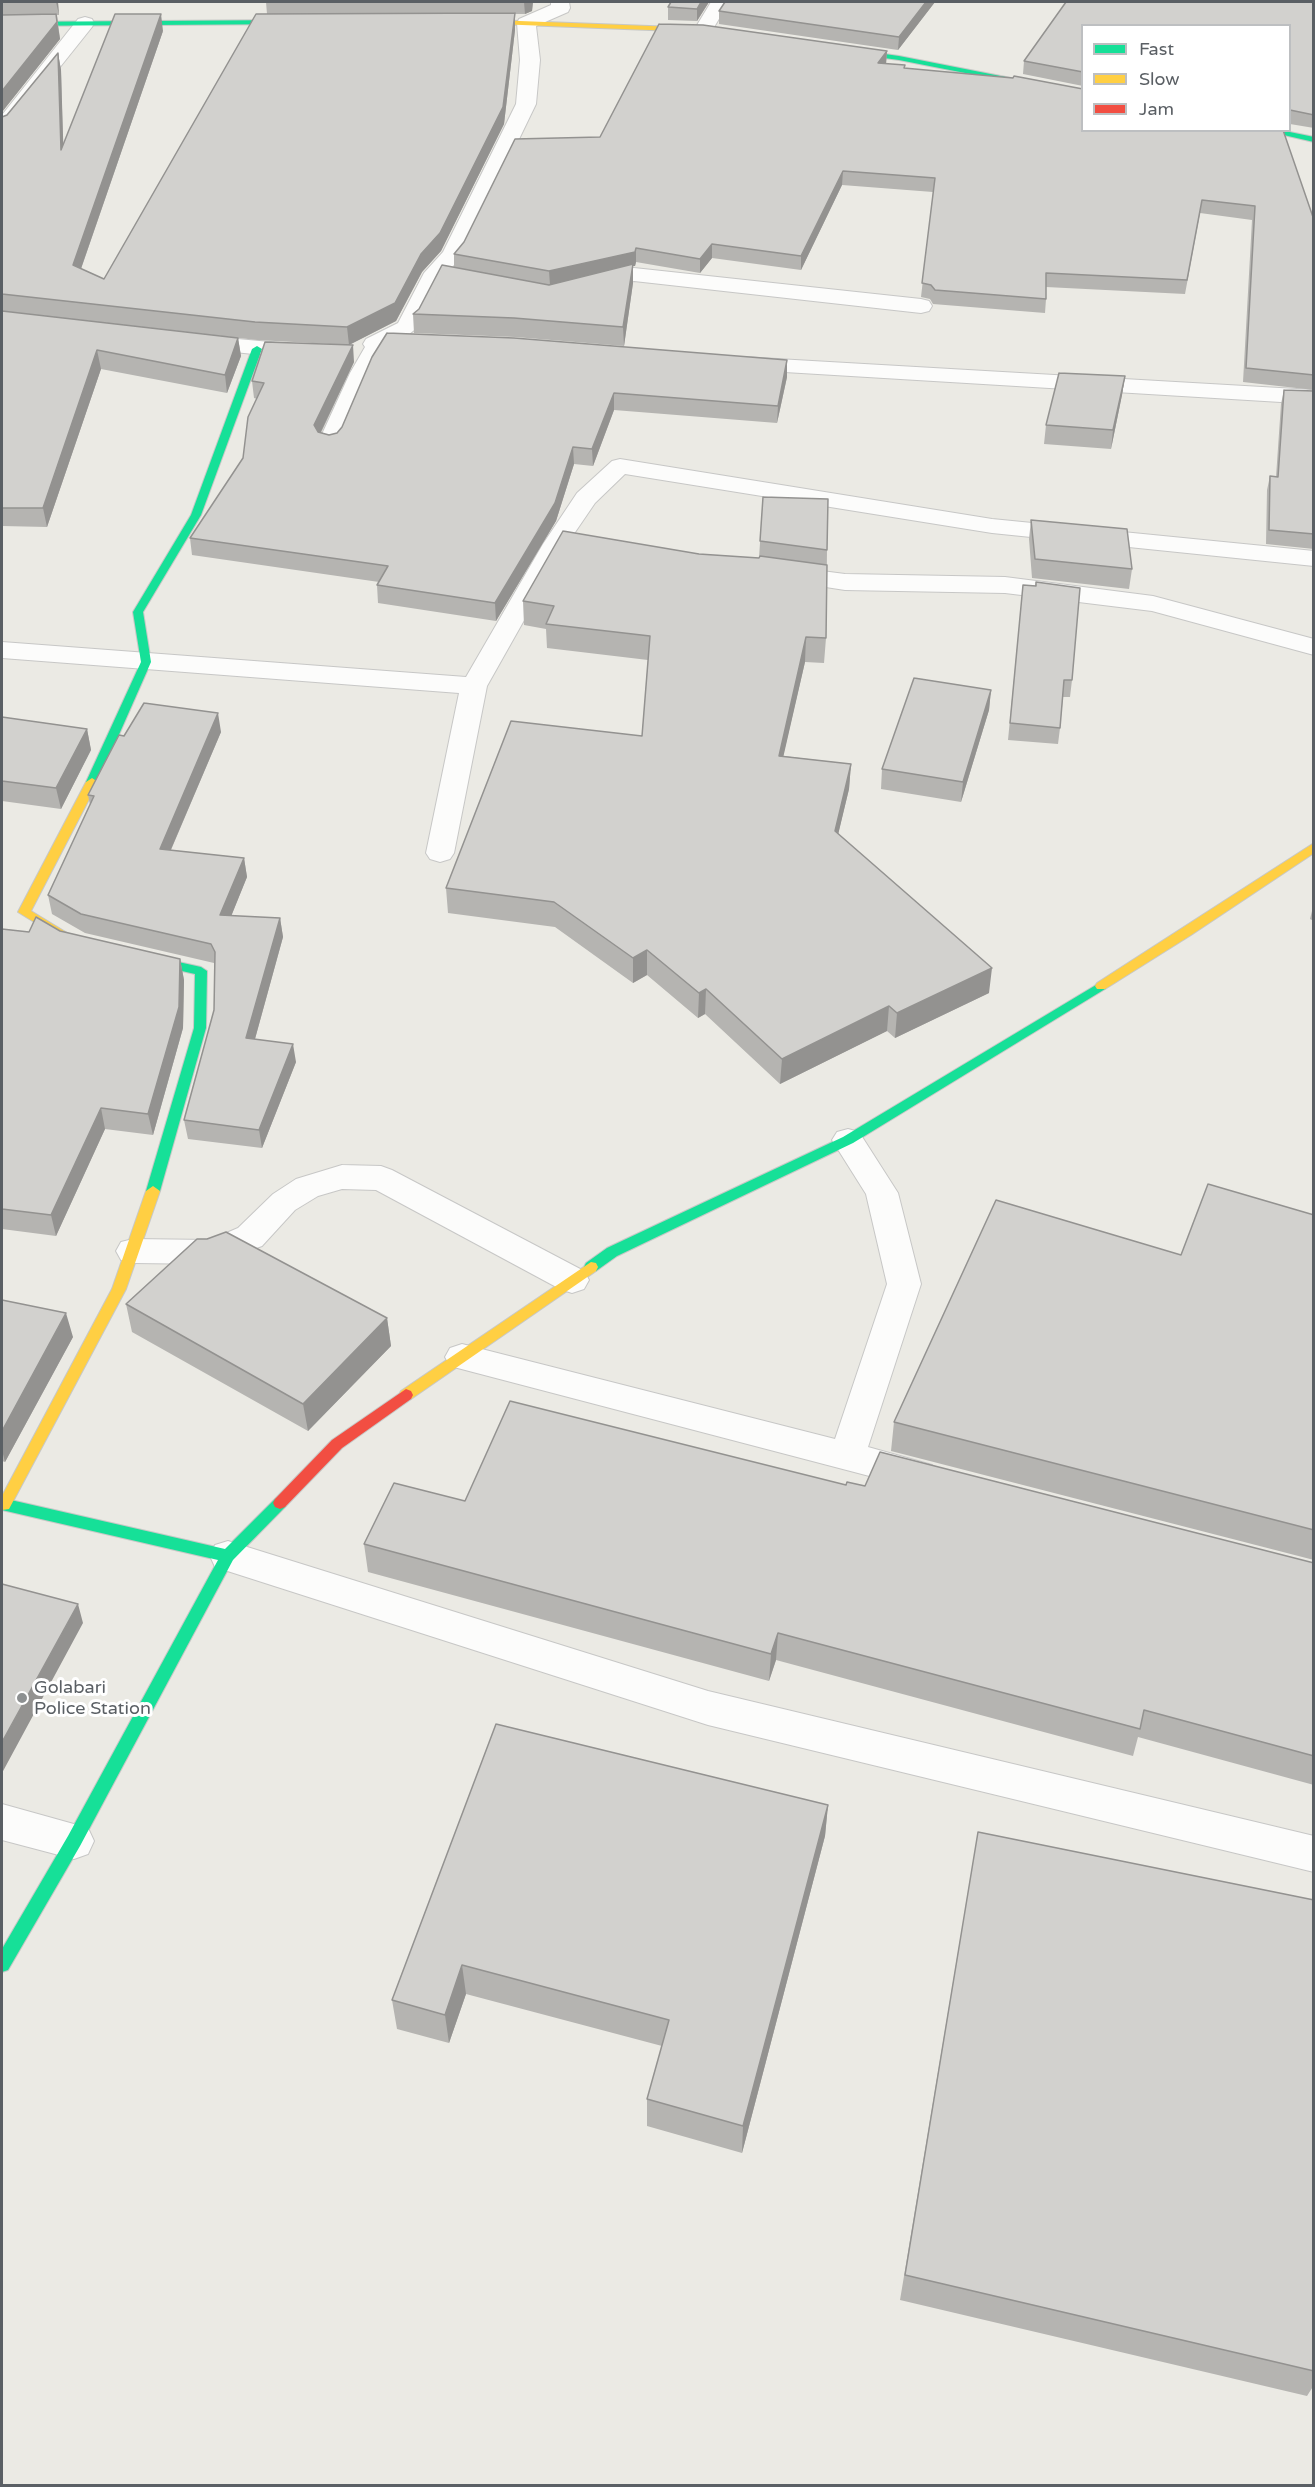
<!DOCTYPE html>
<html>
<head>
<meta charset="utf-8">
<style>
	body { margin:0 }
	#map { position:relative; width:1315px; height:2487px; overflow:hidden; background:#ebeae4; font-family:"Varela Round",sans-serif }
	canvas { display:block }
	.frame { position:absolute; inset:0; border:3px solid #5a5f64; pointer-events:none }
	.legend { position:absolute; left:1081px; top:24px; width:210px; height:108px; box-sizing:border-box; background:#fff; border:2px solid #bdbfc1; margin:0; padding:8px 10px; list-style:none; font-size:18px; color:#5a5f64 }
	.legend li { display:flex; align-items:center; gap:12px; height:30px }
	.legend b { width:30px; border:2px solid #bdbfc1 }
</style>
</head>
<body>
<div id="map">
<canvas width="1315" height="2487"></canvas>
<div class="frame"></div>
<ul class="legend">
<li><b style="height:8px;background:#16e098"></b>Fast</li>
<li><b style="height:8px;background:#ffcf43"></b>Slow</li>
<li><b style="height:8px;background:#f24e42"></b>Jam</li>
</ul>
</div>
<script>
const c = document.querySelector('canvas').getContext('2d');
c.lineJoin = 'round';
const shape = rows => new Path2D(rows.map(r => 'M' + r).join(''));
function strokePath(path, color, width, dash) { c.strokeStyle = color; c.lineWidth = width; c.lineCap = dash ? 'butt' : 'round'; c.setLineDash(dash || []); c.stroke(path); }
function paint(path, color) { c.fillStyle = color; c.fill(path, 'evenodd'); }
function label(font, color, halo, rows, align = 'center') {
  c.font = font + ' "Varela Round",sans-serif'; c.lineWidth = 6; c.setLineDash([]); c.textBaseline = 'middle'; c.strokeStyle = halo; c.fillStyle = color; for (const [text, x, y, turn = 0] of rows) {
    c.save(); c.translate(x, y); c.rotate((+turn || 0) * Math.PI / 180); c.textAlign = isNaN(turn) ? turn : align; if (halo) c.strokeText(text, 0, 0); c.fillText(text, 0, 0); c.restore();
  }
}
const street = shape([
	[551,2,569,2,570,8,568,12,536,26,540,60,536,104,463,255,444,276,418,327,408,335,433,338,436,343,433,348,425,350,387,348,372,373,342,443,338,448,322,448,318,443,350,373,365,347,363,344,366,339,398,323,424,273,443,252,516,104,520,60,517,23,519,19,551,5,551,2],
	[711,2,729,2,710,34,696,34,694,30,711,2],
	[85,17,92,19,94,23,92,27,9,131,2,133,2,115,78,19,85,17],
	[634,268,921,299,929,301,932,306,929,311,921,313,634,281,590,292,582,290,579,285,582,280,634,268],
	[194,335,292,344,300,346,303,351,300,356,292,358,186,347,183,342,186,337,194,335],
	[743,357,1314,390,1314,404,735,369,732,364,735,359,743,357],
	[620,459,992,519,1314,551,1314,566,992,533,625,474,595,503,567,544,487,686,454,853,450,859,440,862,430,859,426,853,459,693,2,658,2,642,466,677,543,544,577,493,612,461,620,459],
	[783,566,845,574,1005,577,1153,596,1314,639,1314,655,1152,611,1005,593,845,590,774,579,770,574,774,569,783,566],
	[848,1129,859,1132,898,1193,921,1284,868,1447,932,1465,937,1475,932,1485,919,1489,450,1366,445,1357,450,1348,462,1344,835,1439,887,1284,866,1194,832,1140,837,1132,848,1129],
	[342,1165,381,1166,392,1170,584,1271,589,1280,584,1289,572,1293,560,1289,376,1190,342,1189,318,1196,295,1210,262,1246,212,1264,133,1263,121,1260,116,1251,121,1242,133,1239,210,1240,238,1228,273,1194,296,1179,342,1165],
	[228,1541,708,1691,1314,1836,1314,1872,708,1725,215,1567,210,1556,215,1545,228,1541],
	[2,1804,88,1828,94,1841,88,1854,74,1859,2,1840,2,1804]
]);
const fast = shape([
	[297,20,300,20,300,24,2,26,2,22,297,20],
	[842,48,899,56,1082,92,1082,96,899,60,839,52,839,48,842,48],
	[1262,130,1280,130,1314,137,1314,142,1262,130],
	[257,346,262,349,201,515,143,612,151,662,98,782,96,784,88,784,86,782,141,662,133,612,191,515,252,349,257,346],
	[138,953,201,967,207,971,206,1028,160,1191,153,1196,146,1191,194,1028,195,974,134,960,132,957,138,953],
	[1101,982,1107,986,1105,989,853,1143,617,1256,596,1271,586,1271,584,1267,586,1263,607,1248,843,1137,1101,982],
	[280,1497,285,1499,287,1503,285,1507,233,1560,80,1846,8,1970,2,1972,2,1949,68,1836,218,1560,2,1510,2,1498,225,1549,275,1499,280,1497]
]);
const slow = shape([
	[468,19,701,28,705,30,701,32,471,23,468,23,468,19],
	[92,778,98,782,31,911,77,939,79,942,73,946,18,912,86,782,92,778],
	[1314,843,1314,853,1191,935,1105,989,1097,989,1095,986,1097,983,1314,843],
	[153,1186,160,1191,126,1289,9,1509,2,1510,2,1496,112,1289,146,1191,153,1186],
	[591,1262,596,1263,598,1267,596,1271,411,1399,401,1399,399,1395,401,1391,591,1262]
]);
const jam = shape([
	[406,1389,411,1391,413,1395,411,1399,342,1448,285,1507,280,1509,275,1507,273,1503,275,1499,332,1440,406,1389]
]);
const wall = shape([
	[2,2,58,2,59,15,57,15,60,39,2,112],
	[266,2,533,2,532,11,525,14,515,14,515,30,504,124,441,251,422,272,396,321,349,345,257,340,2,311,2,117,7,115,58,53,61,70,63,145,163,31,81,269,104,279,267,14],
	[671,2,709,2,697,21,668,20,668,7],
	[935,2,898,50,719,24,719,11],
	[1066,2,1314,2,1314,128,1290,124,1290,26,1083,26,1083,86,1023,74,1024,61],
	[887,51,886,64,905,68,1310,213,1314,220,1314,390,1243,382,1252,220,1200,213,1185,294,1046,287,1046,299,1045,313,933,304,930,299,921,297,933,192,842,185,801,270,712,258,700,273,636,262,635,266,633,266,633,283,624,346,515,337,414,333,413,314,419,309,454,267,454,254,600,137],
	[2,312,238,338,241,356,227,393,101,369,47,527,2,526],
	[372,357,787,377,777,423,614,410,593,466,574,464,556,521,496,621,378,603,377,585,379,582,192,555,190,538,243,458,257,399,254,398,252,381,354,362,321,433,329,435,337,433,342,427],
	[1125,376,1122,395,1111,449,1044,444,1046,425],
	[1284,390,1314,391,1314,549,1266,544,1267,490,1270,476,1276,477,1281,404],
	[763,497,827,550,826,638,824,663,805,662,783,756,851,764,849,789,838,834,989,993,895,1038,887,1031,780,1084,705,1014,698,1018,647,975,633,983,555,927,448,913,446,888,642,736,648,660,547,648,546,629,524,625,523,601,699,554,759,558],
	[1031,520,1132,569,1129,589,1032,578,1029,539],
	[1036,582,1072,680,1070,697,1063,697,1060,728,1058,744,1008,740,1023,585,1035,586],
	[991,690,989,710,961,802,881,789,882,769],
	[2,717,87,729,91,750,61,809,2,801],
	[221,732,171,850,244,858,247,877,231,916,280,918,283,937,255,1039,296,1062,262,1148,188,1139,184,1120,214,1010,215,964,214,963,85,933,52,914,48,895,90,805,88,795,124,736],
	[1314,903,1314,921,1310,919],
	[2,929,29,932,60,931,180,959,184,980,183,1028,153,1135,105,1129,56,1236,2,1229],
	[1314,1215,1314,1560,891,1451,894,1422,1181,1255],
	[2,1300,73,1337,5,1462,2,1461],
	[126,1304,387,1318,391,1346,308,1431,132,1332],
	[846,1485,865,1486,1314,1563,1314,1785,1138,1737,1133,1756,776,1660,769,1681,368,1572,364,1544,465,1501],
	[496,1724,828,1805,825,1836,742,2153,647,2126,647,2099,662,2046,466,1994,449,2043,397,2029,392,2000],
	[978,1832,1314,1900,1314,2385,1307,2396,900,2300]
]);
const shadedWall = shape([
	[56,2,58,2,59,15],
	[524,2,533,2,532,11,525,14],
	[701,2,709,2,697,21,697,9],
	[926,2,935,2,898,50,899,37],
	[515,13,515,30,504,124,441,251,422,272,396,321,349,345,347,327,421,254],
	[56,14,60,39,2,112,2,91],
	[161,14,163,31,76,283,73,265],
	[887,51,886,64,878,63],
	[58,53,61,70,64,168,61,150],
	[843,171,842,185,801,270,801,256],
	[712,244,712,258,700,273,700,259],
	[636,248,636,262,635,266,633,266,633,283,624,346,623,327,550,285,549,271],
	[238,338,241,356,227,393,225,375],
	[353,345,354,362,316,442,314,425],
	[97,350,101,369,47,527,43,508],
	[787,360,787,377,777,423,778,406],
	[1125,376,1122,395,1111,449,1113,430],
	[614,393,614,410,593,466,592,449],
	[573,447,574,464,556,521,496,621,495,603],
	[806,637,805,662,778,780,779,756],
	[991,690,989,710,961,802,963,782],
	[218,713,221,732,163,868,160,849],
	[87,729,91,750,61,809,56,788],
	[851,764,849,789,833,856,835,831],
	[244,858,247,877,224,934,220,915],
	[280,918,283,937,250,1057,246,1038],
	[647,950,647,975,633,983,633,958],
	[180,959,184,980,183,1028,153,1135,148,1114],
	[992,968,989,993,895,1038,897,1013],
	[706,989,705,1014,698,1018,699,993],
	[889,1006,887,1031,780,1084,782,1059],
	[293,1044,296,1062,262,1148,259,1130],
	[101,1108,105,1129,56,1236,51,1215],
	[66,1313,73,1337,5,1462,2,1450,2,1431],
	[387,1318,391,1346,308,1431,303,1404],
	[78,1604,83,1623,2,1773,2,1742],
	[778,1633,776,1660,769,1681,771,1654],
	[828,1805,825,1836,742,2153,743,2126],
	[462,1965,466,1994,449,2043,445,2015]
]);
const building = shape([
	[671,2,701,2,697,9,668,7,671,2],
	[725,2,926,2,899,37,719,11,725,2],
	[1066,2,1314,2,1314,115,1290,110,1290,26,1083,26,1083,72,1024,61,1066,2],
	[515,13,503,107,440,233,421,254,395,303,347,327,255,322,2,294,2,117,7,115,58,53,61,150,115,14,161,14,73,265,104,279,256,14,515,13],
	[56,14,57,22,2,91,2,15,56,14],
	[659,24,703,25,887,51,878,63,905,65,904,68,1013,78,1014,76,1083,89,1083,130,1283,130,1314,220,1314,375,1246,368,1255,206,1202,200,1187,280,1046,273,1046,299,935,290,931,285,922,283,935,178,843,171,801,256,712,244,700,259,636,248,635,252,549,271,454,254,464,242,515,139,600,137,659,24],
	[633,264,623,327,514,318,413,314,419,309,442,265,549,285,633,264],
	[2,311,238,338,225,375,97,350,43,508,2,508,2,311],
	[387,333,514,338,787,360,778,406,614,393,592,449,573,447,555,503,495,603,377,585,388,566,190,538,243,458,248,417,264,383,252,381,265,342,353,345,314,425,318,432,329,435,337,433,342,427,372,357,387,333],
	[1059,373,1125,376,1113,430,1046,425,1059,373],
	[1284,390,1314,391,1314,534,1269,530,1270,476,1278,477,1284,390],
	[763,497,828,499,827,550,760,541,763,497],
	[1031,520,1127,529,1132,569,1035,559,1031,520],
	[563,531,699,554,759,558,760,556,827,565,826,638,806,637,779,756,851,764,835,831,992,968,897,1013,889,1006,782,1059,706,989,699,993,647,950,633,958,554,902,446,888,511,721,642,736,650,636,546,624,554,606,523,601,563,531],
	[1036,582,1080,588,1072,680,1064,680,1060,728,1010,723,1023,585,1036,586,1036,582],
	[914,678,991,690,963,782,882,769,914,678],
	[144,703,218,713,160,849,244,858,220,915,280,918,246,1038,293,1044,259,1130,184,1120,214,1010,215,952,211,944,81,914,48,895,94,796,88,795,119,735,124,736,144,703],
	[2,717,87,729,56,788,2,781,2,717],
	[36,917,60,931,180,959,179,1007,148,1114,101,1108,51,1215,2,1209,2,929,29,932,36,917],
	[1208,1184,1314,1215,1314,1530,894,1422,996,1200,1181,1255,1208,1184],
	[226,1232,387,1318,303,1404,126,1304,197,1239,207,1239,226,1232],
	[2,1300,66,1313,2,1431,2,1300],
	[510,1401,846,1485,847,1482,865,1486,880,1452,1314,1563,1314,1756,1144,1710,1140,1729,778,1633,771,1654,364,1544,394,1483,465,1501,510,1401],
	[2,1584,78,1604,2,1742,2,1584],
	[496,1724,828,1805,743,2126,647,2099,669,2020,462,1965,445,2015,392,2000,496,1724],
	[978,1832,1314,1900,1314,2371,905,2275,978,1832]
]);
const markers = [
	[22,1698,6,"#8d9091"]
];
const poiNames = [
	["Golabari",34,1688],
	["Police Station",34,1709]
];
strokePath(street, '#c7c7c6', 2);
strokePath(fast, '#c7c8c6', 2);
strokePath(slow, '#c7c8c6', 2);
strokePath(jam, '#c7c8c6', 2);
paint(street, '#fcfcfb');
paint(fast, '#16e098');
paint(slow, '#ffcf43');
paint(jam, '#f24e42');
paint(wall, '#b5b4b1');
paint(shadedWall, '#939290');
paint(building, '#d2d1ce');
strokePath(building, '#939290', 1.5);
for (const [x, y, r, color] of markers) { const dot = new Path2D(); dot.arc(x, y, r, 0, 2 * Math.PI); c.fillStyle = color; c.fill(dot); strokePath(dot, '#fff', 2); }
label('18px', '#5a5f64', '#fff', poiNames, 'left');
</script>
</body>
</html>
